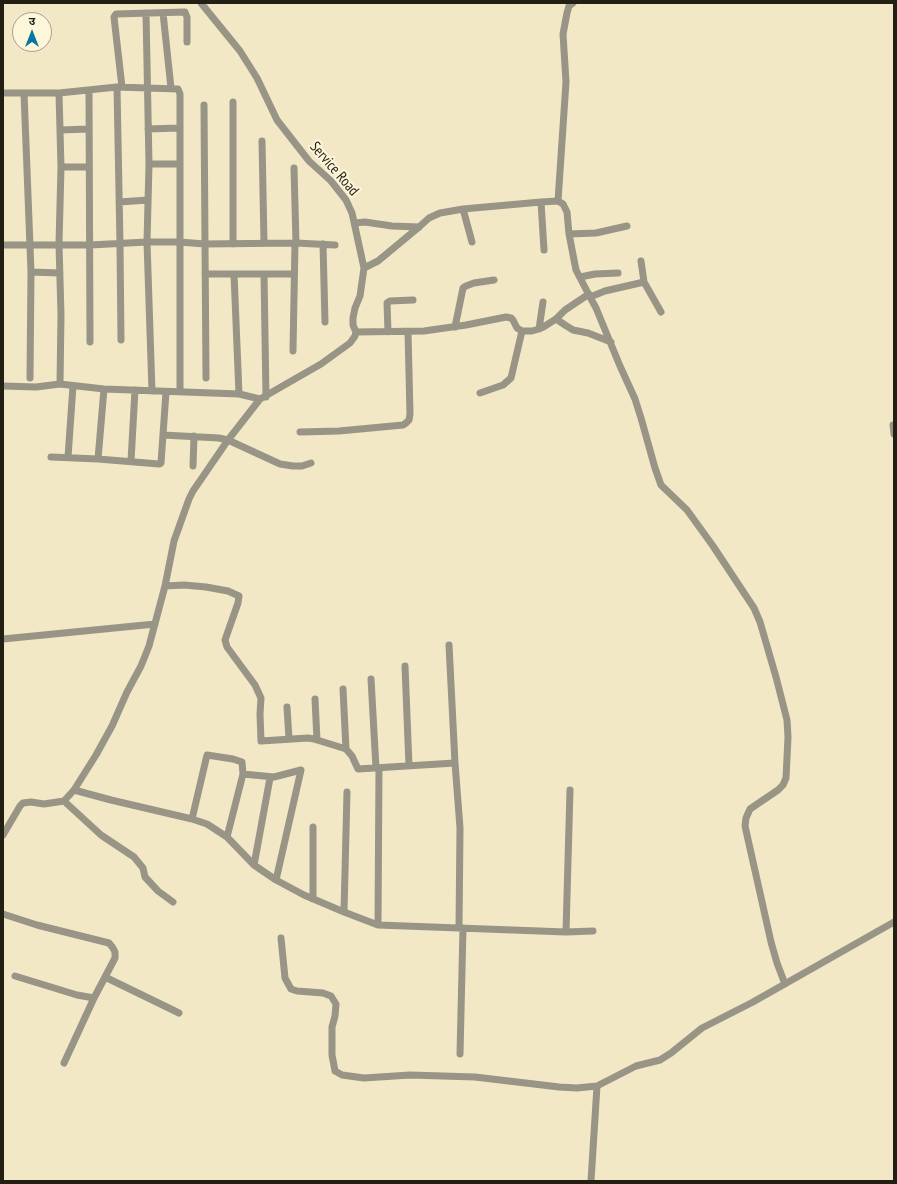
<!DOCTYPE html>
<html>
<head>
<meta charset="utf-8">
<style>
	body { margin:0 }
	#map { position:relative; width:897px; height:1184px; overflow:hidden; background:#f2e8c6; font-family:"PT Sans Narrow","Noto Sans Devanagari",sans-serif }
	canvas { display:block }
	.frame { position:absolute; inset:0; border:4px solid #231f13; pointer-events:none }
	.north { position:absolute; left:12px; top:12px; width:40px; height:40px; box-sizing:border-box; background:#fef6da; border:1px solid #a6a08a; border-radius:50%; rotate:0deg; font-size:11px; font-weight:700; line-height:16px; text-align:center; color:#231f13 }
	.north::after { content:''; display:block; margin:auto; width:14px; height:18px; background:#0379a2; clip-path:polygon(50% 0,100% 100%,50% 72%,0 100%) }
</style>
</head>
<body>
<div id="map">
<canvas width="897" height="1184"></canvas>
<div class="frame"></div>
<div class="north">उ</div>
</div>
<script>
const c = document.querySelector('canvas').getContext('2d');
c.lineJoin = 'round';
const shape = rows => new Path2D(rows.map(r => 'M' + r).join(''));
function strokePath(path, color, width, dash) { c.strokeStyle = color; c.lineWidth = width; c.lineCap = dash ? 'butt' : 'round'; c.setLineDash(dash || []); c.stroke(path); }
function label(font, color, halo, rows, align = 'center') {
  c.font = font + ' "PT Sans Narrow",sans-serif'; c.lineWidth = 4; c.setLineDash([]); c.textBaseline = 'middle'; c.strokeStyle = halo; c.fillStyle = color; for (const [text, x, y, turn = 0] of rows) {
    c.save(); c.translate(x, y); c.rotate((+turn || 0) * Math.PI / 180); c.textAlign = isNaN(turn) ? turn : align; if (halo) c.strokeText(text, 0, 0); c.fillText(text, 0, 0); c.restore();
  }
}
const minor = shape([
	[146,13,149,164,147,242,152,391],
	[163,13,171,88],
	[117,87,120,244,121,340],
	[122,87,114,17,116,14,185,12,187,17,187,42],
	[89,90,90,342],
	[3,93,59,93,117,87,178,89,180,94,180,392],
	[24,93,31,272,30,378],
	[59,93,61,167,59,244,61,315,60,384],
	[204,105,206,378],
	[148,129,179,128],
	[60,130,89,129],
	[262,141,264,243],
	[149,164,179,164],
	[61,167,89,167],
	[294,168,296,243],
	[558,201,566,82,563,34,567,13,569,6,573,3],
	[119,202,148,200],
	[541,202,544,250],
	[463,209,472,242],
	[355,223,365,222,392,226,419,227],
	[569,234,596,233,627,226],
	[233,244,233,102],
	[323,244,325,322],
	[3,245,90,245,147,242,180,242,204,244,296,243,335,245],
	[641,261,644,282,661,312],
	[364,268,378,261,419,227,429,218,440,213,463,209,541,202,558,201,563,204,567,212,569,234,576,270,590,297,596,308,620,366,635,399,641,418,655,468,661,485,687,510,713,546,754,608,760,622,776,677,787,720,788,737,786,778,783,785,778,790,750,809,746,818,745,826,771,942,777,963,785,984],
	[31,272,60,273],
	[205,274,294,274],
	[234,274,239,394],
	[264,274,266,397],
	[580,277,595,274,618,273],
	[590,297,605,291,644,282],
	[556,319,565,325,573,330,588,333,611,342],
	[455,327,463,288,466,286,474,283,494,280],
	[539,329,543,302],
	[356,332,424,331,466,325,506,317,511,318,513,320,517,328,522,331,532,331,539,329,545,326,556,319,565,310,589,294],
	[388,332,387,303,390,301,413,300],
	[293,351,295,243],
	[3,386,36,387,60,384,104,389,239,394,260,399],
	[104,389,98,459,159,464,161,463,166,392],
	[480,393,503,385,511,378,522,331],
	[893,425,894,434],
	[300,432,339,431,403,425,406,423,409,420,410,414,408,332],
	[163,435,219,438,228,440,280,464,293,466,302,466,311,463],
	[51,457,98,459],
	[68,457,73,386],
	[131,461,135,390],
	[193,466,194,436],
	[165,586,184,585,206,587,228,591,239,596,238,603,225,640,227,647,255,685,261,698,260,714,261,741,308,738,314,739,346,749,352,756,358,769,455,763],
	[3,639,155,624],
	[449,645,455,763,460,828,459,928],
	[405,666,409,766],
	[371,679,376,768],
	[343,689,346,749],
	[315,699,317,740],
	[287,707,289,739],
	[243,774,274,777,301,770,276,880],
	[74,790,111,800,192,819,207,824,227,837,254,865,276,880,304,895,344,912,378,925,566,932,593,931],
	[64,801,101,835,134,857,143,868,145,877,158,891,173,902],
	[192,819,207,755,233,759,242,762,243,774,227,837],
	[313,827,313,899],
	[3,835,20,806,23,803,31,802,44,804,64,801,74,790,96,755,112,726,127,692,141,666,149,646,165,586,174,541,189,499,193,491,228,440,260,399,321,364,350,343,355,336,356,332,353,325,353,318,355,308,360,296,364,268,352,213,346,200,331,181,309,161,277,120,257,78,240,51,201,3],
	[254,865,270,778],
	[344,912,347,792],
	[3,914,37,925,109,943,113,948,115,952,115,958,94,998,77,995,15,976],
	[378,925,379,768],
	[566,932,570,790],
	[281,938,285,978,291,989,297,991,323,993,331,996,336,1004,335,1016,332,1027,332,1055,335,1071,342,1075,364,1078,410,1075,475,1077,559,1087,577,1088,597,1086,636,1066,660,1060,671,1053,702,1028,753,1002,894,922],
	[105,977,179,1013],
	[460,1054,463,928],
	[64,1063,94,998],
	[591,1181,597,1086]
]);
const streetNames = [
	["Service Road",334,169,49]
];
strokePath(minor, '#989486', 7);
label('15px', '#231f13', '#fef6da', streetNames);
</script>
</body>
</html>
